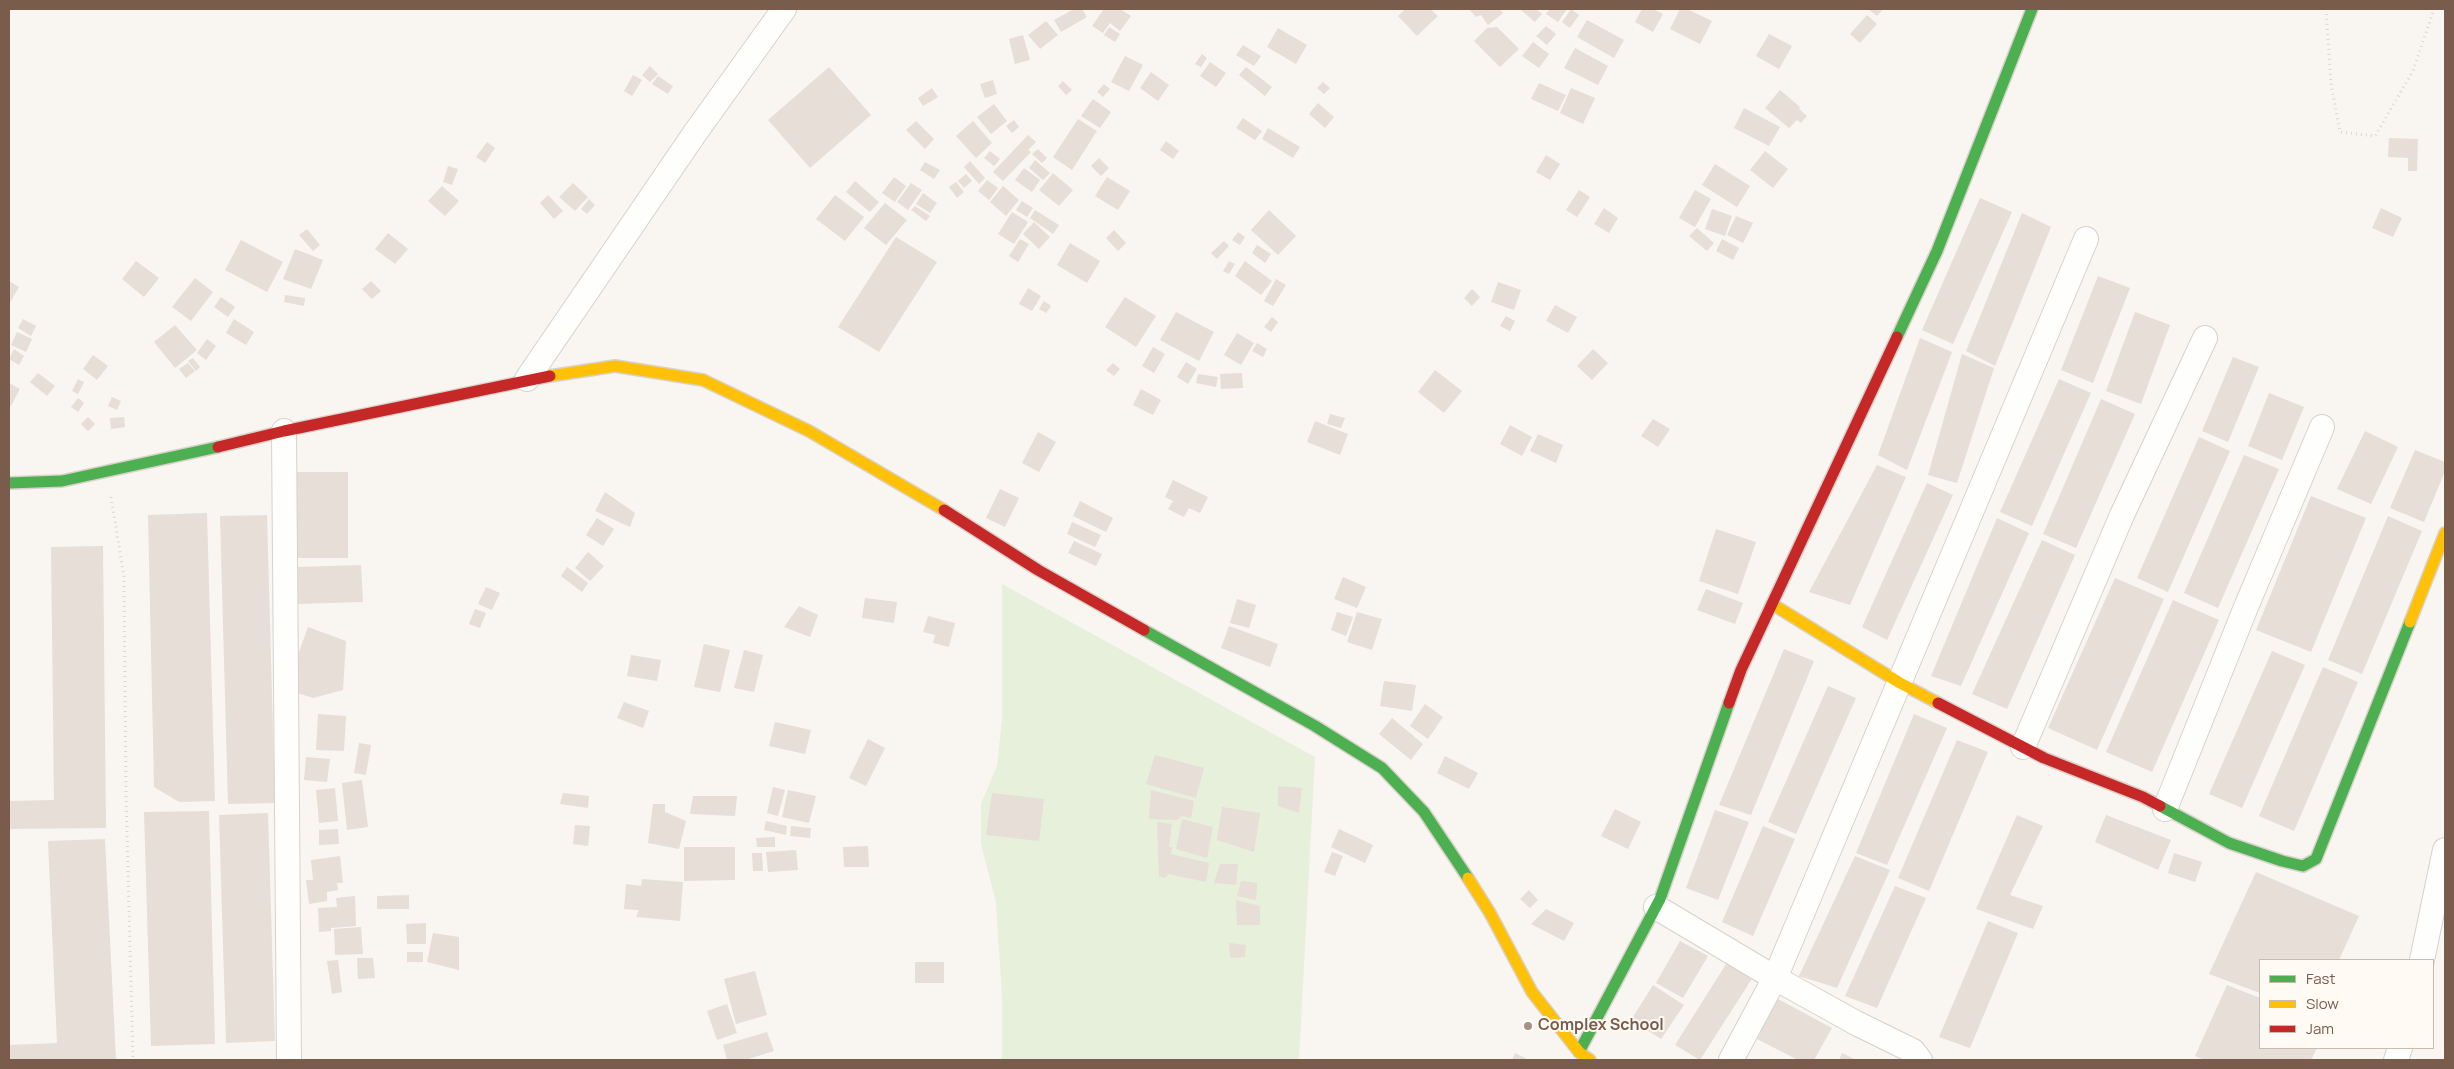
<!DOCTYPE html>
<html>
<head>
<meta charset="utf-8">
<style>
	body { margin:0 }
	#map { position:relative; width:2454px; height:1069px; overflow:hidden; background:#f9f5f0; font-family:Manrope,sans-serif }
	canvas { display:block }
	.frame { position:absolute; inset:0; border:10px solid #7a5c4d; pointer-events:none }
	.legend { position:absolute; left:2259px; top:959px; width:175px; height:90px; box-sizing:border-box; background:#fffaf3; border:1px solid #cabbb1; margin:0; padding:6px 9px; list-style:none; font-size:15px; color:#7a5c4d }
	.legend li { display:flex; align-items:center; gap:10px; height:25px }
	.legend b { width:25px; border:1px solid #cabbb1 }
</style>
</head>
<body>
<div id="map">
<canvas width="2454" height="1069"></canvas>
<div class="frame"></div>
<ul class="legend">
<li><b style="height:6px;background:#4caf50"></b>Fast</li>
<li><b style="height:6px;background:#ffc107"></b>Slow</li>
<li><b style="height:6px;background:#c62828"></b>Jam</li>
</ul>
</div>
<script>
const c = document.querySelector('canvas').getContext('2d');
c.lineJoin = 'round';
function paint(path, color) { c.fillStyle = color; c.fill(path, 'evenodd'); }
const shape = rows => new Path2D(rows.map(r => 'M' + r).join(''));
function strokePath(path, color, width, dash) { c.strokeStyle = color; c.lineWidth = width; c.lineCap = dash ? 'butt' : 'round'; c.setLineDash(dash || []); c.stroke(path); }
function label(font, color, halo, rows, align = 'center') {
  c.font = font + ' Manrope,sans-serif'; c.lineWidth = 4; c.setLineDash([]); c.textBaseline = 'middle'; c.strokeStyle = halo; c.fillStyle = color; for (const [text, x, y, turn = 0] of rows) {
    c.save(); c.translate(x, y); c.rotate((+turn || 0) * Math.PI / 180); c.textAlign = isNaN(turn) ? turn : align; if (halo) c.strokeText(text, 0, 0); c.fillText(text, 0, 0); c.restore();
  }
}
const green = shape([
	[1002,584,1315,757,1299,1060,1002,1060,1002,996,996,902,981,844,981,804,997,766,1002,720]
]);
const building = shape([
	[1074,9,1082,9,1087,17,1061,32,1054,20],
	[1104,9,1120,9,1131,16,1120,31,1110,23,1103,33,1092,26],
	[1405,9,1430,9,1438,16,1417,36,1398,16],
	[1469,9,1500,9,1503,13,1488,25,1481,15,1476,17],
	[1522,9,1536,9,1542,14,1535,22,1521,10],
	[1550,9,1567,9,1558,22,1546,14],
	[1571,9,1579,15,1570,28,1562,22],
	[1642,9,1653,9,1663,14,1653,32,1635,22],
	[1680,9,1687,9,1712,21,1700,44,1670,29],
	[1868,9,1883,9,1877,16],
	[1867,15,1877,24,1860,43,1850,34],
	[1587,20,1624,40,1614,58,1577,37],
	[1046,21,1058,35,1040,49,1028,35],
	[1546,26,1556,34,1547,45,1536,36],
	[1109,27,1120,34,1115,42,1104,35],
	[1497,27,1519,49,1500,67,1474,41,1487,28],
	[1278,28,1307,45,1296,64,1267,47],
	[1769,34,1792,46,1779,69,1756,56],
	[1023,35,1030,60,1015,64,1009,39],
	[1533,42,1549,54,1539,68,1522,56],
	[1243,45,1261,56,1254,66,1236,55],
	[1575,48,1608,66,1598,85,1564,68],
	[1202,54,1207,58,1201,67,1195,64],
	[1125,56,1143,65,1129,91,1111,82],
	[1210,62,1226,73,1216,87,1200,76],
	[650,66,658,74,650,82,642,75],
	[829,67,871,115,810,168,768,120],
	[1246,67,1272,87,1265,96,1239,75],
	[1151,72,1169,85,1158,101,1140,88],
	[633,75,642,80,632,96,624,91],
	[658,76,673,86,668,94,652,84],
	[993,80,997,94,985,98,980,84],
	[1063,81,1072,90,1066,95,1058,86],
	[1323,82,1330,88,1324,94,1317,88],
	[1539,83,1566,95,1558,111,1531,99],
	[1104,84,1110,89,1103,97,1097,92],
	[932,88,938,97,923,106,918,98],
	[1571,88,1595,98,1583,124,1560,113],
	[1780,90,1800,107,1799,109,1807,116,1801,123,1797,120,1789,128,1765,108],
	[1093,99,1111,112,1100,128,1081,116],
	[1318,103,1334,117,1325,128,1309,114],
	[994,104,1007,121,991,134,977,117],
	[1744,108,1780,127,1769,146,1734,128],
	[1243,118,1262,131,1255,140,1236,128],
	[1078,119,1097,131,1072,170,1053,157],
	[1014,120,1019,127,1012,133,1006,126],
	[916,121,934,139,925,149,906,130],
	[973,121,992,143,976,158,956,136],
	[1268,128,1300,147,1293,158,1262,139],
	[1028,135,1036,142,1028,150,1031,152,1003,181,993,172],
	[2389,138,2418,139,2417,171,2408,171,2408,158,2388,157],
	[1166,141,1179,151,1173,159,1160,150],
	[487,142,495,148,485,163,476,157],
	[1038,149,1047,158,1042,163,1032,154],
	[990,151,1000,159,994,166,984,158],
	[1765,151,1788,169,1773,188,1750,170],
	[1546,155,1560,164,1550,180,1536,172],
	[1099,158,1109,168,1101,176,1091,166],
	[1035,160,1050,173,1043,180,1029,168],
	[970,161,985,178,979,184,964,167],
	[925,162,940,170,934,179,920,170],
	[1715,164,1750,186,1737,207,1702,185],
	[448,166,458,169,452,185,443,182],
	[1024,168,1040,180,1032,192,1015,180],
	[1053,173,1073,190,1059,206,1039,190],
	[966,174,972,181,964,188,958,181],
	[894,177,906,186,895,202,882,193],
	[1107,177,1130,191,1118,210,1095,196],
	[987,180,998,188,989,200,978,191],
	[855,181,879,202,870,212,846,192],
	[956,182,964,192,957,198,949,187],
	[573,183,588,197,575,211,559,197],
	[911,183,922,190,908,210,897,202],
	[442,186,459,201,445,216,428,201],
	[1003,186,1019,200,1006,216,990,202],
	[1579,190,1590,197,1577,217,1566,210],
	[1695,190,1711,199,1695,227,1679,218],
	[923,193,937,203,930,213,916,204],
	[548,195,563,211,554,219,540,203],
	[835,195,864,217,845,241,816,219],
	[1980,198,2012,212,1953,344,1922,330],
	[589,199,595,205,587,214,581,209],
	[1022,201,1033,208,1027,217,1016,210],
	[885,203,907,220,886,245,864,228],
	[915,206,930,216,926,221,911,210],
	[1604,208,1618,218,1609,233,1594,224],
	[2381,208,2402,218,2393,237,2372,228],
	[1712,209,1732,216,1725,236,1705,229],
	[1035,210,1059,225,1053,234,1030,218],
	[1269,210,1296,236,1278,255,1251,230],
	[1012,212,1028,222,1014,244,998,234],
	[2022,213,2051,227,1995,366,1966,351],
	[1736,216,1753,223,1743,243,1727,235],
	[1034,222,1050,237,1039,249,1023,234],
	[1697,228,1714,243,1707,251,1689,236],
	[307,229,320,245,313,251,299,235],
	[1114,230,1126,243,1118,251,1106,238],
	[1238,232,1245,237,1240,245,1232,240],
	[388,233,408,249,395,264,375,249],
	[896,237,937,262,879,352,838,327],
	[1020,239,1029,244,1018,262,1009,256],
	[1722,239,1739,248,1733,260,1716,251],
	[241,240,283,262,267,292,225,270],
	[1224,241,1229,246,1217,259,1211,253],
	[1070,243,1100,261,1087,283,1057,265],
	[1257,245,1271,254,1265,263,1252,253],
	[295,249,323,260,311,289,283,279],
	[136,261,159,278,144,297,122,279],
	[1229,261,1235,264,1229,274,1223,271],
	[1245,261,1272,281,1261,295,1235,276],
	[2098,276,2130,288,2093,383,2061,370],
	[195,278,213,292,191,321,172,307],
	[1276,279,1286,285,1273,306,1264,301],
	[9,281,19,287,9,304],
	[371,281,381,291,372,299,362,289],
	[1498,282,1521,290,1514,310,1491,302],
	[1028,288,1041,296,1032,311,1019,304],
	[1472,289,1480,297,1472,306,1464,298],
	[285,295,305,298,304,306,284,302],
	[221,297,235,307,228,317,214,307],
	[1125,297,1156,316,1136,347,1105,327],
	[1044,301,1051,306,1046,313,1039,309],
	[1555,305,1577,317,1568,333,1546,321],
	[1176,312,1214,332,1199,361,1160,340],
	[2135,312,2170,325,2141,404,2106,391],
	[1506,316,1515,321,1510,331,1500,326],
	[1272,317,1278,322,1271,332,1264,327],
	[23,319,36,326,31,336,18,328],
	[234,319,254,332,246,345,226,333],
	[175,325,197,350,175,368,154,342],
	[17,332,32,339,26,352,11,345],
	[1237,333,1254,343,1241,365,1224,355],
	[1920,338,1952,352,1907,470,1878,455],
	[207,339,216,346,206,360,197,353],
	[1257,343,1267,349,1263,357,1252,351],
	[1153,347,1165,354,1154,373,1142,366],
	[14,349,24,356,19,365,9,359],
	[1593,349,1608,363,1592,380,1577,366],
	[1962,354,1994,368,1957,483,1928,475],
	[93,355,108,366,97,380,83,369],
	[2233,357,2259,367,2228,442,2202,431],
	[193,358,200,367,196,371,188,361],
	[1186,362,1197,369,1188,384,1177,377],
	[188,363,195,371,186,378,179,369],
	[1113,363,1120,369,1114,376,1106,370],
	[1435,370,1462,391,1444,413,1418,392],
	[38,373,55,386,47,396,30,382],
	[1242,373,1243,388,1221,389,1220,374],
	[1198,374,1218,377,1216,387,1196,383],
	[78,379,84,382,78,394,72,391],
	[2059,379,2091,393,2032,526,2000,512],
	[9,383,20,389,11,406,9,405],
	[1141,389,1161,400,1153,415,1133,405],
	[2269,393,2304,407,2282,460,2248,446],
	[112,397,121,401,117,410,108,406],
	[78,398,84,403,78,412,71,407],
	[2101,399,2135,414,2076,548,2043,534],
	[1330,414,1345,418,1341,428,1327,424],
	[88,417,95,424,88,431,81,424],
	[124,417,125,427,111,429,110,418],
	[1653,419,1670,429,1658,447,1641,436],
	[1315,421,1348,434,1340,455,1307,442],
	[1510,425,1532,437,1522,456,1500,444],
	[2365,431,2398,447,2371,504,2337,489],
	[1038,432,1056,442,1039,472,1022,463],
	[1538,434,1563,445,1556,463,1530,451],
	[2199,437,2230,451,2168,592,2137,578],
	[2415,450,2445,462,2445,471,2424,522,2390,508],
	[2244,455,2279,469,2218,608,2184,593],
	[1877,465,1906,477,1850,605,1809,592],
	[295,472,348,472,348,558,295,558],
	[1173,480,1208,497,1200,513,1189,508,1184,517,1168,509,1173,501,1165,497],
	[1927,483,1953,495,1887,640,1862,627],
	[1000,489,1019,498,1005,527,986,518],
	[605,492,635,513,630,527,595,511],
	[2311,496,2366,518,2311,652,2256,630],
	[1080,501,1113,518,1106,532,1073,516],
	[207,513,215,801,179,802,154,787,148,515],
	[267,515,275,803,228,804,220,516],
	[2388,516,2422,531,2362,674,2328,660],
	[597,518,614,529,603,546,586,535],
	[1997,518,2029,533,1961,686,1931,676],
	[1072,522,1101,535,1095,547,1067,534],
	[1716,529,1756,542,1738,594,1699,581],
	[2042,540,2075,555,2007,709,1972,694],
	[1074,541,1102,554,1096,566,1068,553],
	[103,546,106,828,9,829,9,801,54,800,51,547],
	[588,552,604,566,590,581,575,568],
	[361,565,363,602,298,604,296,567],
	[567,567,588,583,582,592,561,576],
	[1343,577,1366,587,1357,608,1334,599],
	[2115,578,2164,599,2097,750,2048,728],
	[486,587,500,593,492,610,478,604],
	[1706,589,1743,603,1735,624,1697,610],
	[865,598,897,602,894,623,862,618],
	[1237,599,1256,605,1249,628,1230,623],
	[2173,600,2219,620,2152,772,2106,752],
	[799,606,818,615,810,637,784,627],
	[475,609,486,613,480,628,469,624],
	[1337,612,1353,617,1346,636,1331,630],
	[1357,612,1382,619,1372,650,1347,642],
	[928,616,955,623,949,647,933,643,935,635,923,632],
	[1229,626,1278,644,1270,667,1221,648],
	[308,627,346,641,343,690,313,698,294,692,295,663],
	[704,644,730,650,720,692,694,687],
	[1784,649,1814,661,1751,815,1719,805],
	[744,650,763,655,754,692,734,688],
	[2272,651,2305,665,2242,808,2209,794],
	[631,655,661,660,657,681,627,676],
	[2323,667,2358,682,2294,831,2259,816],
	[1384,681,1416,685,1412,711,1380,706],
	[1828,686,1856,698,1796,834,1768,822],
	[624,702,649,711,643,728,617,718],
	[1425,704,1443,717,1428,739,1410,726],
	[318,714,346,716,344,751,316,750],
	[1914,714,1947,728,1887,865,1856,853],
	[1392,718,1423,744,1411,760,1379,734],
	[775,722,811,730,805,754,769,746],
	[868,739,885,748,866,786,849,778],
	[1957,740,1988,752,1929,891,1898,878],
	[359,743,371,745,366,775,354,773],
	[1155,755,1204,768,1196,798,1146,784],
	[1445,756,1478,773,1469,789,1437,773],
	[306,757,330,759,327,782,304,780],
	[362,780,368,827,347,830,342,783],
	[1278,786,1302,788,1299,813,1278,806],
	[773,787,785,790,778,816,767,813],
	[335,788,338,821,319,823,316,790],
	[788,790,816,796,809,823,782,817],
	[1151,790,1194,801,1191,818,1182,816,1178,820,1149,819],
	[563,793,589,796,588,808,560,804],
	[992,793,1044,799,1039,841,986,835],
	[693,796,737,796,735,816,690,814],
	[653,804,665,804,665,812,686,821,679,849,648,843],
	[1222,807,1260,813,1254,852,1217,840],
	[1615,809,1641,822,1628,849,1601,836],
	[1715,810,1749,822,1718,900,1686,888],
	[209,811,215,1044,151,1046,144,812],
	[268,813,275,1041,226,1043,219,815],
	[2017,815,2043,826,2010,895,2043,906,2033,929,1976,909],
	[2106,815,2171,840,2158,870,2095,842],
	[1182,819,1213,827,1207,858,1176,849],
	[766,821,787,826,786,835,764,830],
	[1157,822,1172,824,1169,847,1172,847,1171,854,1209,863,1206,882,1168,874,1165,878,1159,876],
	[575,825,590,826,588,846,573,844],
	[791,826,811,828,810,838,790,836],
	[1763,826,1795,839,1753,936,1722,922],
	[338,829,339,844,319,845,319,830],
	[1339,829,1373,845,1365,863,1331,847],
	[775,837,775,847,757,847,756,838],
	[105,839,116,1060,9,1060,9,1045,57,1043,48,841],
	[868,846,869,867,844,867,843,847],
	[684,847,735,847,735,880,684,881],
	[796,850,798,870,768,872,766,852],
	[1332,852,1343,856,1335,876,1324,872],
	[752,853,762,853,763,871,753,871],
	[2174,853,2202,862,2195,882,2168,873],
	[340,856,343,883,337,883,338,890,327,892,327,901,309,904,306,880,313,880,311,860],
	[1855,856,1890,870,1837,988,1799,976],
	[1220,864,1238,864,1236,885,1214,883],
	[2256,872,2359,916,2339,960,2260,960,2260,993,2209,974],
	[642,879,683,882,680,921,636,917,639,910,624,909,626,884,641,886],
	[1241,881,1257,883,1256,900,1237,896],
	[1895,886,1926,898,1877,1008,1845,996],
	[1529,890,1538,900,1530,908,1520,899],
	[409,895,409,909,377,909,377,896],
	[355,896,356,926,331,928,331,931,319,932,318,908,337,907,336,898],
	[1236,900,1260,906,1260,925,1237,925],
	[1546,909,1574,923,1564,941,1531,924],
	[1988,921,2018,933,1970,1048,1939,1037],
	[426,923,426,944,407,944,406,924],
	[361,927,363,954,335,955,334,929],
	[433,933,459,937,459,970,427,962],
	[1680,941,1708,956,1683,998,1656,983],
	[1229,943,1246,945,1245,957,1230,958],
	[407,952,423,952,423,962,407,962],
	[357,958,373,958,375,978,358,979],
	[338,960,342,992,332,994,327,961],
	[1728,961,1753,977,1700,1060,1675,1045],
	[915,962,944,962,944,983,915,983],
	[755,971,767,1015,736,1024,724,979],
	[1653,985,1684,1005,1661,1039,1631,1020],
	[2227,985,2260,998,2260,1048,2317,1048,2311,1060,2205,1060,2195,1056],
	[1778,999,1832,1028,1814,1060,1798,1060,1757,1039],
	[727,1004,737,1033,717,1040,707,1011],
	[767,1032,774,1051,745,1060,727,1060,723,1045],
	[1515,1053,1529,1060,1512,1060],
	[1842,1053,1856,1060,1839,1060]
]);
const path = shape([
	[2326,9,2331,83,2340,132,2375,136,2413,71,2434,9],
	[111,497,124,577,126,795,133,1060]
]);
const street = shape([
	[527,379,695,133,784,9],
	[284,431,289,1060],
	[2023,747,2122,515,2205,338],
	[2165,809,2246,607,2322,427],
	[1656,907,1775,978,2086,239],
	[2422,960,2445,850],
	[1731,1060,1775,978,1856,1023,1913,1051,1920,1060],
	[2396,1060,2400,1048]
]);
const fast = shape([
	[1897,337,1937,251,2032,9],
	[9,483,62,481,218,447],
	[1144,630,1315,726,1382,768,1424,812,1468,878],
	[2160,806,2229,843,2282,861,2303,866,2316,859,2410,622],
	[1579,1052,1660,899,1729,703]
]);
const slow = shape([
	[550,376,615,366,703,380,809,431,944,510],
	[1772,604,1900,683,1938,703],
	[2410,622,2445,533],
	[1468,878,1490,913,1532,992,1579,1052,1590,1060]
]);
const jam = shape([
	[218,447,284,431,550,376],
	[944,510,1038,570,1144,630],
	[1729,703,1741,670,1897,337],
	[1938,703,2044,758,2143,797,2160,806]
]);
const markers = [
	[1528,1026,5,"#a69286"]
];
const poiNames = [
	["Complex School",1538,1026]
];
paint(green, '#e7f0db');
paint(building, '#e6ded7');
strokePath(street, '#d7d1cb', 26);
strokePath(fast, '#d9d2cb', 14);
strokePath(slow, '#d9d2cb', 14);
strokePath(jam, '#d9d2cb', 14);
strokePath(path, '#dcd5d0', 3, [1, 4]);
strokePath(street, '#fefefd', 24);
strokePath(fast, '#4caf50', 11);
strokePath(slow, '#ffc107', 11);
strokePath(jam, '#c62828', 11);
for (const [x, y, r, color] of markers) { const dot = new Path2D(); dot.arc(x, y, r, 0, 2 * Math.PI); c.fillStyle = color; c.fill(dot); strokePath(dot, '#fffaf3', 2); }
label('bold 16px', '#7a5c4d', '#fffaf3', poiNames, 'left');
</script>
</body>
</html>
